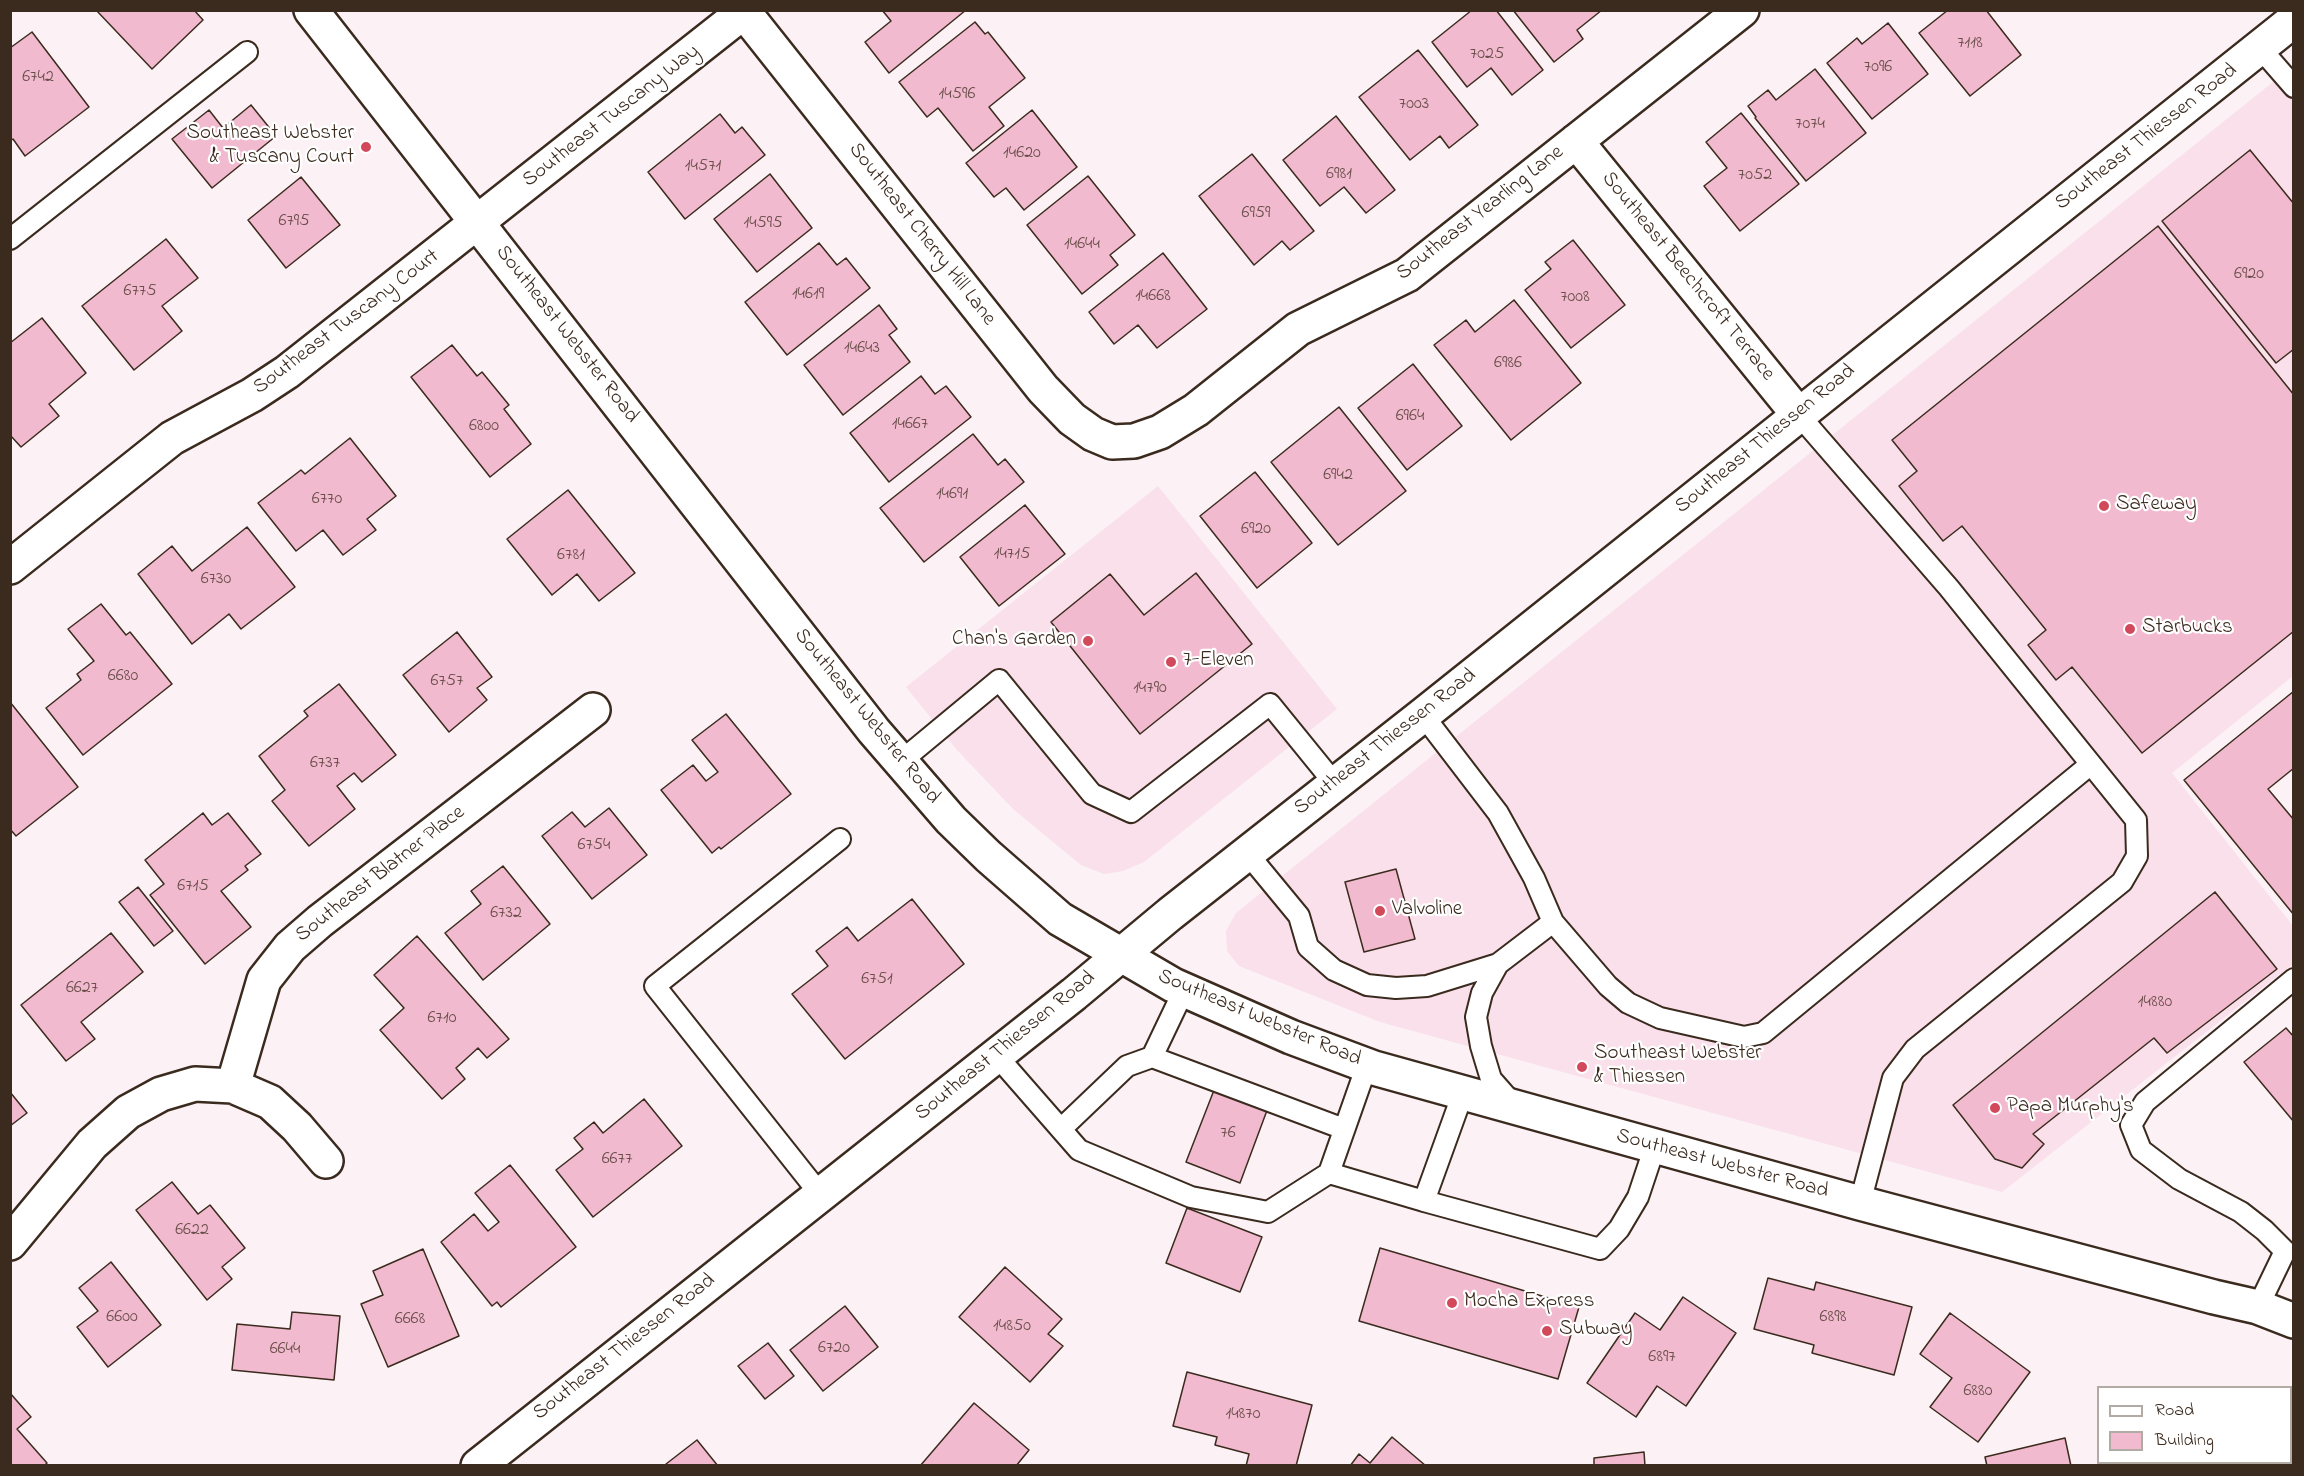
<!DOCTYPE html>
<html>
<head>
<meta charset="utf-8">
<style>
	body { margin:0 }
	#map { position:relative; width:2304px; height:1476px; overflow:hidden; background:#fcf1f5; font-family:"Indie Flower",sans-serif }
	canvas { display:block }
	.frame { position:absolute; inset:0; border:12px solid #3b2a1e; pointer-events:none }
	.legend { position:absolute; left:2097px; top:1386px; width:195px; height:78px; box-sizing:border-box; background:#fff; border:2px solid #b1aaa5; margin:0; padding:8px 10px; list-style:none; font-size:18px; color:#3b2a1e }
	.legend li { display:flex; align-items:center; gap:12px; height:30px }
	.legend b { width:30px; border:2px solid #b1aaa5 }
</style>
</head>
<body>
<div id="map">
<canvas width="2304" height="1476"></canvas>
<div class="frame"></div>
<ul class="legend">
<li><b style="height:8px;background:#fff"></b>Road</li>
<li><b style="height:16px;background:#f2bacf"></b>Building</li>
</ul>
</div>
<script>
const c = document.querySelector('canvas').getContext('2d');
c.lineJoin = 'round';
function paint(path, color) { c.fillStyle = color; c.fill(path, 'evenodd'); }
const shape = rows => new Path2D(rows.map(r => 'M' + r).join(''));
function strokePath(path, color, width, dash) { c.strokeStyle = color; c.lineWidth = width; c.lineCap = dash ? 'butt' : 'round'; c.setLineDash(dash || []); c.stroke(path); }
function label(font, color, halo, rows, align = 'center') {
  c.font = font + ' "Indie Flower",sans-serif'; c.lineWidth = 4.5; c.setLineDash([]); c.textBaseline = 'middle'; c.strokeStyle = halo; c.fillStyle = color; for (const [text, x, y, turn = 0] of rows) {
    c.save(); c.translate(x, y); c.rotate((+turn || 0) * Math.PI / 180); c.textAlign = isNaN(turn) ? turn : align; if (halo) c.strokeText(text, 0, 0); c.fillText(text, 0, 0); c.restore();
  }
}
const built = shape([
	[2293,66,2293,676,2172,773,2293,926,2293,964,2002,1192,1380,1022,1239,966,1227,951,1226,931,1236,913],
	[1158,486,1337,709,1144,862,1123,871,1104,874,1081,865,1013,809,957,750,906,687]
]);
const building = shape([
	[96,10,194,10,203,20,152,69,96,10],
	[882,10,966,10,889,73,865,42,891,21,882,10],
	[1472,10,1496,10,1543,70,1512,95,1491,68,1467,87,1432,42,1472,10],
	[1513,10,1602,10,1577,30,1583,39,1554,62,1513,10],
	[1948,10,1986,10,2021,55,1970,96,1919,33,1948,10],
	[975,22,985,34,988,32,1025,78,989,107,1004,126,973,151,938,108,927,117,899,82,975,22],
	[1888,23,1928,74,1872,119,1827,63,1857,38,1862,44,1888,23],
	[32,32,89,107,25,156,13,139,10,141,10,48,32,32],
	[1418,50,1478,125,1449,148,1440,136,1410,160,1359,97,1418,50],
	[1815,69,1866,133,1806,181,1755,118,1756,117,1748,106,1768,90,1776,100,1815,69],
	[251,105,276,136,212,188,172,139,209,110,223,128,251,105],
	[1032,110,1077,167,1024,210,1006,188,994,197,966,163,1032,110],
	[1741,113,1799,184,1740,231,1704,186,1727,168,1706,142,1741,113],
	[720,114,735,133,742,127,765,155,685,219,648,172,720,114],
	[1336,116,1395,190,1366,213,1344,187,1320,206,1283,160,1336,116],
	[2250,150,2294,204,2294,349,2276,363,2162,221,2250,150],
	[1252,154,1314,231,1290,250,1282,241,1254,265,1199,196,1252,154],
	[770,174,812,228,757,272,714,219,770,174],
	[1088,176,1135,235,1110,255,1118,265,1082,294,1027,225,1088,176],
	[301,177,340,225,286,268,248,220,301,177],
	[2158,226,2294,395,2294,631,2142,753,2072,667,2056,680,2028,645,2046,630,1962,526,1943,541,1899,486,1917,471,1892,440,2158,226],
	[166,239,198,278,162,306,182,331,134,370,82,306,166,239],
	[1573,240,1625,305,1571,348,1525,290,1551,269,1545,262,1573,240],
	[819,243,837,265,846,258,870,288,787,355,745,302,819,243],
	[1163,253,1207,309,1157,348,1138,325,1114,344,1089,312,1163,253],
	[1514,300,1581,383,1511,440,1434,345,1466,320,1475,332,1514,300],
	[879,305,897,329,889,335,910,362,843,415,804,365,879,305],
	[42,318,86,373,49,404,59,416,21,447,10,435,10,343,42,318],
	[452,345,477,376,482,372,509,405,504,409,531,444,490,477,411,377,452,345],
	[1413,364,1462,426,1407,470,1358,408,1413,364],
	[921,376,935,394,946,386,971,417,889,482,850,433,921,376],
	[1339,407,1406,491,1338,545,1271,462,1339,407],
	[973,434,998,465,1005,459,1024,482,924,562,880,508,973,434],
	[350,438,396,496,367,519,376,530,343,555,323,530,296,551,258,503,301,470,305,474,350,438],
	[1255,472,1312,543,1257,588,1200,516,1255,472],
	[568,490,635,573,599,601,577,574,552,595,507,539,568,490],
	[1025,505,1065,554,999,606,960,557,1025,505],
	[247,527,295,587,241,629,229,614,192,644,138,574,172,546,192,571,247,527],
	[1196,573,1252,644,1140,734,1051,622,1110,574,1144,615,1196,573],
	[101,604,126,635,130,632,172,684,83,755,46,708,81,680,77,674,94,661,68,629,101,604],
	[457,632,492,677,477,688,487,700,449,732,403,675,457,632],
	[339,684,396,755,362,782,354,773,337,786,355,809,309,846,272,801,285,790,259,756,308,716,304,711,339,684],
	[2294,691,2294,768,2268,789,2294,820,2294,915,2184,780,2294,691],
	[10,702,78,787,16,836,10,829,10,702],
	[726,714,791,794,721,849,719,847,712,853,661,790,693,765,706,781,718,772,692,740,726,714],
	[609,808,647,855,592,899,542,836,572,812,585,827,609,808],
	[203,813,212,825,228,813,261,854,245,866,248,870,221,891,251,927,205,964,150,895,164,884,145,860,203,813],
	[503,866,550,924,483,980,445,933,481,904,471,891,503,866],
	[1396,869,1415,939,1364,952,1345,882,1396,869],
	[138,887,173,931,154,946,119,902,138,887],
	[2215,892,2277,969,2167,1053,2154,1038,2033,1134,2044,1144,2022,1168,1995,1159,1953,1105,2215,892],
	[912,899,964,964,845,1059,792,994,828,966,816,951,847,927,858,941,912,899],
	[111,933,143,972,81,1022,95,1039,66,1061,21,1005,111,933],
	[417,936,509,1039,487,1058,478,1048,456,1068,465,1079,442,1099,380,1030,404,1008,374,975,417,936],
	[2286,1028,2294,1037,2294,1122,2244,1062,2286,1028],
	[1216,1085,1269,1105,1240,1183,1186,1162,1216,1085],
	[10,1092,27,1113,10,1126,10,1092],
	[644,1099,682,1146,593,1217,556,1170,583,1149,574,1138,594,1122,603,1133,644,1099],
	[510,1165,576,1247,501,1307,497,1302,492,1306,441,1242,474,1214,488,1231,499,1222,475,1193,510,1165],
	[172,1182,198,1214,210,1205,245,1248,222,1267,232,1279,207,1300,136,1210,172,1182],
	[1187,1208,1262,1237,1240,1292,1166,1263,1187,1208],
	[1380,1248,1579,1307,1558,1379,1359,1321,1380,1248],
	[423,1249,459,1336,388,1367,361,1304,383,1295,373,1271,423,1249],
	[111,1262,161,1325,108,1367,77,1327,98,1311,79,1288,111,1262],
	[1005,1267,1062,1319,1048,1334,1063,1346,1030,1382,959,1317,1005,1267],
	[1768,1278,1814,1290,1816,1282,1912,1307,1894,1375,1812,1353,1814,1345,1754,1329,1768,1278],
	[1683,1297,1736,1333,1686,1406,1657,1386,1636,1417,1587,1383,1635,1313,1660,1330,1683,1297],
	[845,1306,878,1347,823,1391,790,1350,845,1306],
	[292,1312,340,1316,334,1380,232,1370,237,1324,290,1329,292,1312],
	[1950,1313,2030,1372,1978,1442,1930,1407,1952,1378,1920,1354,1950,1313],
	[768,1343,794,1376,765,1399,738,1366,768,1343],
	[1187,1372,1312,1405,1296,1466,1246,1466,1249,1454,1215,1445,1217,1437,1173,1426,1187,1372],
	[10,1393,31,1417,17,1429,47,1463,44,1466,10,1466,10,1393],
	[974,1403,1029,1450,1016,1466,920,1466,974,1403],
	[1392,1437,1426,1466,1350,1466,1359,1454,1370,1463,1392,1437],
	[2065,1438,2071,1466,1987,1466,1985,1457,2065,1438],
	[697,1440,718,1466,667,1466,666,1464,697,1440],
	[2290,1446,2294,1448,2294,1466,2259,1466,2260,1462,2290,1462,2290,1446],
	[1644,1452,1645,1466,1594,1466,1594,1458,1644,1452]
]);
const lane = shape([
	[2260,48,2294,87],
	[10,239,247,52],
	[1798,414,1949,588,2136,820,2137,856,2122,882,1915,1049,1893,1078,1860,1203],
	[1423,715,1498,813,1534,878,1553,922,1608,986,1628,1003,1660,1018,1744,1037,1763,1033,2091,764],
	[900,762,999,680,1092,794,1131,812,1270,704,1335,784],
	[1247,853,1299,916,1308,947,1334,970,1367,985,1396,988,1427,986,1498,964],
	[996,1055,1079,1150,1191,1197,1268,1212,1329,1173,1367,1065],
	[1152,1057,1184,990],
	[1463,1093,1424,1201,1600,1249,1619,1229,1638,1197,1655,1146],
	[1513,1104,1491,1079,1481,1046,1476,1017,1482,993,1498,964,1553,922],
	[1061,1129,1127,1066,1152,1057,1344,1129],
	[1329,1173,1424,1201],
	[820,1194,655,986,840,839],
	[2258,1307,2285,1251,2264,1230,2241,1212,2179,1179,2141,1150,2131,1125,2145,1102,2294,979]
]);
const street = shape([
	[744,12,1043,389,1072,419,1093,434,1112,442,1134,441,1160,432,1196,410,1298,329,1407,275,1742,10],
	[1576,141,1798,414],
	[10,567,172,438,252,395,287,372,746,10],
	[233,1086,264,980,290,947,320,921,593,710],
	[10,1243,92,1144,128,1112,161,1094,195,1084,233,1086,270,1102,297,1127,326,1161]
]);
const secondary = shape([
	[311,10,874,731,951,820,988,856,1060,919,1173,985,1291,1037,1374,1068,1860,1203,2214,1297,2258,1307,2294,1321],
	[478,1466,1074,994,1170,914,1423,715,2294,20]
]);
const markers = [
	[366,147,6,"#d1495b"],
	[2104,506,6,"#d1495b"],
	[2130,629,6,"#d1495b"],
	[1088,641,6,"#d1495b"],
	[1171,662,6,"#d1495b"],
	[1380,911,6,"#d1495b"],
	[1582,1067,6,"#d1495b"],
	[1995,1108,6,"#d1495b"],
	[1452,1303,6,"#d1495b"],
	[1547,1331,6,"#d1495b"]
];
const numberNames = [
	["7118",1970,44],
	["7025",1487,55],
	["7096",1878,68],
	["6742",38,78],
	["14596",957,95],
	["7003",1414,105],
	["7074",1810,125],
	["14620",1022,154],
	["14571",703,167],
	["6981",1339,175],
	["7052",1755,176],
	["6959",1256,214],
	["6795",294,222],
	["14595",763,224],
	["14644",1082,245],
	["6920",2249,275],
	["6775",140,292],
	["14619",808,295],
	["14668",1153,297],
	["7008",1575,298],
	["14643",862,349],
	["6986",1508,364],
	["6964",1410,417],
	["14667",910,425],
	["6800",484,427],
	["6942",1338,476],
	["14691",952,495],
	["6770",327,500],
	["6920",1256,530],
	["14715",1012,555],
	["6781",571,556],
	["6730",216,580],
	["6680",123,677],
	["6757",447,682],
	["14790",1150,689],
	["6737",325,764],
	["6754",594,846],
	["6715",193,887],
	["6732",506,914],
	["6751",877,980],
	["6627",82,989],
	["14880",2155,1003],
	["6710",442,1019],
	["76",1228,1134],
	["6677",617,1160],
	["6622",192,1231],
	["6600",122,1318],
	["6898",1833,1318],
	["6668",410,1320],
	["14850",1012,1327],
	["6720",834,1349],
	["6644",285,1350],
	["6897",1662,1358],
	["6880",1978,1392],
	["14870",1243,1415]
];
const streetNames = [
	["Southeast Tuscany Way",612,117,-38],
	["Southeast Thiessen Road",2147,138,-38],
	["Southeast Yearling Lane",1481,214,-38],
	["Southeast Cherry Hill Lane",921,235,52],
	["Southeast Beechcroft Terrace",1687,277,51],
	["Southeast Tuscany Court",347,323,-37],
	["Southeast Webster Road",566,335,52],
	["Southeast Thiessen Road",1766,440,-39],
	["Southeast Webster Road",866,717,51],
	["Southeast Thiessen Road",1386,743,-38],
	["Southeast Blatner Place",381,875,-38],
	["Southeast Webster Road",1259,1019,23],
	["Southeast Thiessen Road",1006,1047,-39],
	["Southeast Webster Road",1722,1165,15],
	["Southeast Thiessen Road",625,1348,-38]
];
const poiNames = [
	["Southeast Webster",354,135,"right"],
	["& Tuscany Court",354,159,"right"],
	["Safeway",2116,506],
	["Starbucks",2142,629],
	["Chan's Garden",1076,641,"right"],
	["7-Eleven",1183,662],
	["Valvoline",1392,911],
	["Southeast Webster",1594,1055],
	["& Thiessen",1594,1079],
	["Papa Murphy's",2007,1108],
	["Mocha Express",1464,1303],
	["Subway",1559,1331]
];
paint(built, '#f9e0ea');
paint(building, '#f2bacf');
strokePath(building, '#3b2a1e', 1.5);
strokePath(lane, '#3b2a1e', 24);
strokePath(street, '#3b2a1e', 38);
strokePath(secondary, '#3b2a1e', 38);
strokePath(lane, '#fff', 20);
strokePath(street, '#fff', 33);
strokePath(secondary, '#fff', 33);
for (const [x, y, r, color] of markers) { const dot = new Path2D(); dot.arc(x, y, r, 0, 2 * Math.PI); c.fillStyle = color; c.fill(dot); strokePath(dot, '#fff', 2); }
label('18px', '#694e4a', null, numberNames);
label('21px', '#3b2a1e', '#fff', streetNames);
label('21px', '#3b2a1e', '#fff', poiNames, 'left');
</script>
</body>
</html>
